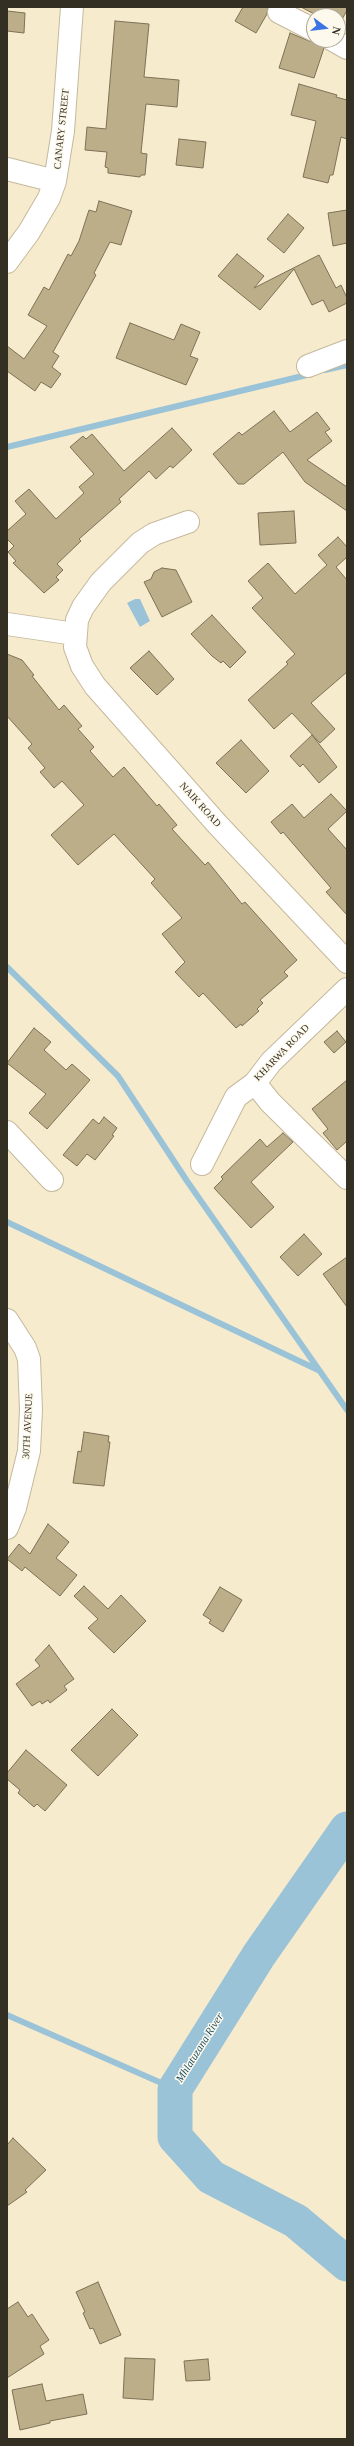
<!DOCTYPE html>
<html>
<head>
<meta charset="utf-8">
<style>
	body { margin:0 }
	#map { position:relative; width:354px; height:2446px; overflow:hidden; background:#f7ebce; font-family:Georgia,serif }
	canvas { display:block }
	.frame { position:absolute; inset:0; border:8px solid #332f23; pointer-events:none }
	.north { position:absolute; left:306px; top:8px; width:40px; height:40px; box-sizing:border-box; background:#fef9ed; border:1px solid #ada89c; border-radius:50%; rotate:105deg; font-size:11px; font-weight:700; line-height:16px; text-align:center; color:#332f23 }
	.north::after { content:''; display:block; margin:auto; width:14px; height:18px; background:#3c74e4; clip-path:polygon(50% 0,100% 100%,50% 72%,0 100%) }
</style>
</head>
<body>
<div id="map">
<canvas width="354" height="2446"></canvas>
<div class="frame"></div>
<div class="north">N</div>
</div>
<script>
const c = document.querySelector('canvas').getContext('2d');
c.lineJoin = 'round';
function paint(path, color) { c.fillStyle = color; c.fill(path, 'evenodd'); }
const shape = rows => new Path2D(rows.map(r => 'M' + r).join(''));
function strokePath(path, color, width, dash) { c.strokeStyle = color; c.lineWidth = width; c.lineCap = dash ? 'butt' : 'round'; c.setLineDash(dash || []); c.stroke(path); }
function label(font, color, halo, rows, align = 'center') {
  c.font = font + ' Georgia,serif'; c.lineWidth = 3; c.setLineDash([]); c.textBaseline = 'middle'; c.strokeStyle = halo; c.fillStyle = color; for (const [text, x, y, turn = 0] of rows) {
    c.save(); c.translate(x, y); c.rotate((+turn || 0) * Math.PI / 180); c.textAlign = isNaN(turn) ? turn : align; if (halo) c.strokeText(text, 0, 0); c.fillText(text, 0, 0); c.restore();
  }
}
const water = shape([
	[135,599,140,599,150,621,140,627,127,603]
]);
const stream = shape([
	[325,370,347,365],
	[7,447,311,374],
	[7,967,118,1076,187,1181,347,1410],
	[7,1222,318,1370],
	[7,2015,175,2089]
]);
const river = shape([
	[347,1829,259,1955,175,2089,175,2137,211,2177,296,2221,347,2264]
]);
const building = shape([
	[243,7,268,7,267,14,256,33,235,21,243,7],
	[301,7,347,7,347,10,338,27,338,16,318,16,301,7],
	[7,11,25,13,24,33,7,31,7,11],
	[115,21,149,24,144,77,179,80,177,107,146,104,141,153,147,154,145,175,141,175,140,177,108,173,108,168,105,167,107,152,85,150,87,127,106,129,115,21],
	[290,33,309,41,321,42,324,48,314,78,279,68,290,33],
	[299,84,337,95,336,97,347,100,347,139,341,137,333,175,330,175,328,183,303,177,316,121,291,115,299,84],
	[179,139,206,142,203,168,176,165,179,139],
	[99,201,132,211,121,245,110,242,94,273,96,275,53,352,59,356,52,367,61,374,51,388,41,382,35,391,7,371,7,346,24,359,47,326,28,315,44,287,49,290,68,254,71,256,79,241,89,210,96,212,99,201],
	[347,210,347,243,333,246,328,213,347,210],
	[288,214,304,228,284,253,267,239,288,214],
	[237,254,264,276,254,288,319,255,336,288,341,285,347,298,347,303,329,312,323,300,312,305,294,269,260,310,218,276,237,254],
	[130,323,174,340,181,324,200,332,190,356,198,359,186,385,116,358,130,323],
	[274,411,290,432,317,412,330,429,325,432,332,441,307,460,347,487,347,511,305,482,283,452,244,484,238,484,213,454,239,432,242,435,274,411],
	[172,428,192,450,173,468,170,466,156,479,149,471,119,499,121,502,79,539,81,541,57,564,63,570,56,577,59,580,44,593,13,563,16,561,8,552,14,546,7,539,7,531,26,514,15,501,29,489,56,519,84,493,79,487,94,474,70,447,83,436,86,439,92,434,124,471,172,428],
	[294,511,296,543,260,545,258,513,294,511],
	[338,537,347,547,347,557,336,567,347,580,347,672,311,703,335,729,320,743,292,713,274,729,248,700,288,664,286,662,295,654,252,608,263,598,248,581,268,563,295,594,327,565,318,555,338,537],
	[162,568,176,570,192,602,162,617,144,582,151,579,154,572,162,568],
	[212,615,246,652,230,668,223,661,221,663,212,656,191,634,212,615],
	[149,651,174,679,157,695,130,668,149,651],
	[7,654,22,660,34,675,32,676,59,710,64,705,82,726,78,729,94,747,90,751,113,777,124,767,157,806,159,804,177,825,172,829,205,865,208,862,242,904,245,902,297,960,284,972,288,976,260,1000,263,1003,257,1009,259,1011,242,1026,241,1024,236,1028,203,993,199,997,175,972,185,962,162,934,182,918,151,883,155,879,114,834,78,865,51,835,84,805,62,781,54,788,40,772,45,768,28,748,32,744,7,716,7,654],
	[312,735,337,767,319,783,303,764,300,767,290,756,312,735],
	[241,740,269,771,246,793,216,763,241,740],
	[331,794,347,811,328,829,347,850,347,915,326,892,331,888,283,832,281,834,271,822,292,804,304,818,331,794],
	[34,1028,51,1042,44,1050,66,1070,72,1064,90,1080,47,1129,29,1113,46,1094,7,1063,34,1028],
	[337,1031,346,1042,334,1053,324,1042,337,1031],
	[347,1080,347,1141,337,1150,323,1133,328,1129,312,1109,347,1080],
	[104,1117,117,1128,112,1135,114,1136,95,1160,87,1154,77,1166,63,1155,93,1119,99,1124,104,1117],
	[283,1133,293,1142,251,1182,274,1207,251,1228,214,1188,223,1179,221,1177,260,1139,267,1147,283,1133],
	[304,1234,322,1254,298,1276,280,1257,304,1234],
	[347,1257,347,1307,323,1274,347,1257],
	[84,1432,109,1436,108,1442,110,1442,104,1486,73,1483,78,1451,81,1452,84,1432],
	[48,1524,69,1542,56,1558,77,1575,60,1596,25,1567,22,1571,7,1559,19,1544,30,1554,48,1524],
	[84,1586,108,1609,121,1595,146,1621,114,1653,88,1628,98,1619,74,1596,84,1586],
	[220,1587,242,1600,223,1632,209,1623,211,1620,203,1615,220,1587],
	[49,1645,74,1679,64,1686,67,1690,50,1703,48,1700,42,1704,40,1701,32,1706,16,1684,40,1666,35,1660,49,1645],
	[112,1709,138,1735,98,1776,71,1750,112,1709],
	[26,1750,67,1785,45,1811,37,1804,34,1807,18,1793,20,1790,7,1779,7,1773,26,1750],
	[13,2138,46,2170,25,2190,27,2192,7,2206,7,2145,13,2138],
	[98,2282,121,2335,100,2344,93,2328,90,2329,83,2313,85,2312,76,2292,98,2282],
	[18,2302,28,2317,32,2314,49,2340,40,2346,44,2354,7,2378,7,2309,18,2302],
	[125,2358,155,2359,153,2400,123,2398,125,2358],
	[208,2359,210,2380,186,2381,184,2361,208,2359],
	[42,2384,46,2401,83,2394,87,2414,50,2421,50,2423,20,2430,12,2390,42,2384]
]);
const minor = shape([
	[279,12,314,30],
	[333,40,347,48],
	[7,169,55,181],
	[7,262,29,232,49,198,55,181,63,131,72,7],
	[308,366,347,351],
	[188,522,154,534,140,543,101,582,83,607,77,620,75,647,82,666,95,686,218,825,347,962],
	[7,624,75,634],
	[255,1083,270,1102,347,1178],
	[7,1132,52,1180],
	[202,1164,236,1097,255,1083,271,1062,347,989],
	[7,1320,25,1348,29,1359,31,1410,29,1451,15,1508,7,1528]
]);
const streetNames = [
	["CANARY STREET",62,129,-84],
	["NAIK ROAD",200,805,48],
	["KHARWA ROAD",282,1053,-46],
	["30TH AVENUE",28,1426,-87]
];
const waterNames = [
	["Mhlatuzana River",200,2048,-58]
];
paint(water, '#9ac3d7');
strokePath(stream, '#9ac3d7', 6);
strokePath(river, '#9ac3d7', 35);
paint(building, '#bdae8a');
strokePath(building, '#7c7156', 1);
strokePath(minor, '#c5b99d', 24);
strokePath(minor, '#fff', 22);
label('10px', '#332f23', '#fef9ed', streetNames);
label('italic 11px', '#1a4f65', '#fef9ed', waterNames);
</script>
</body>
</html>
